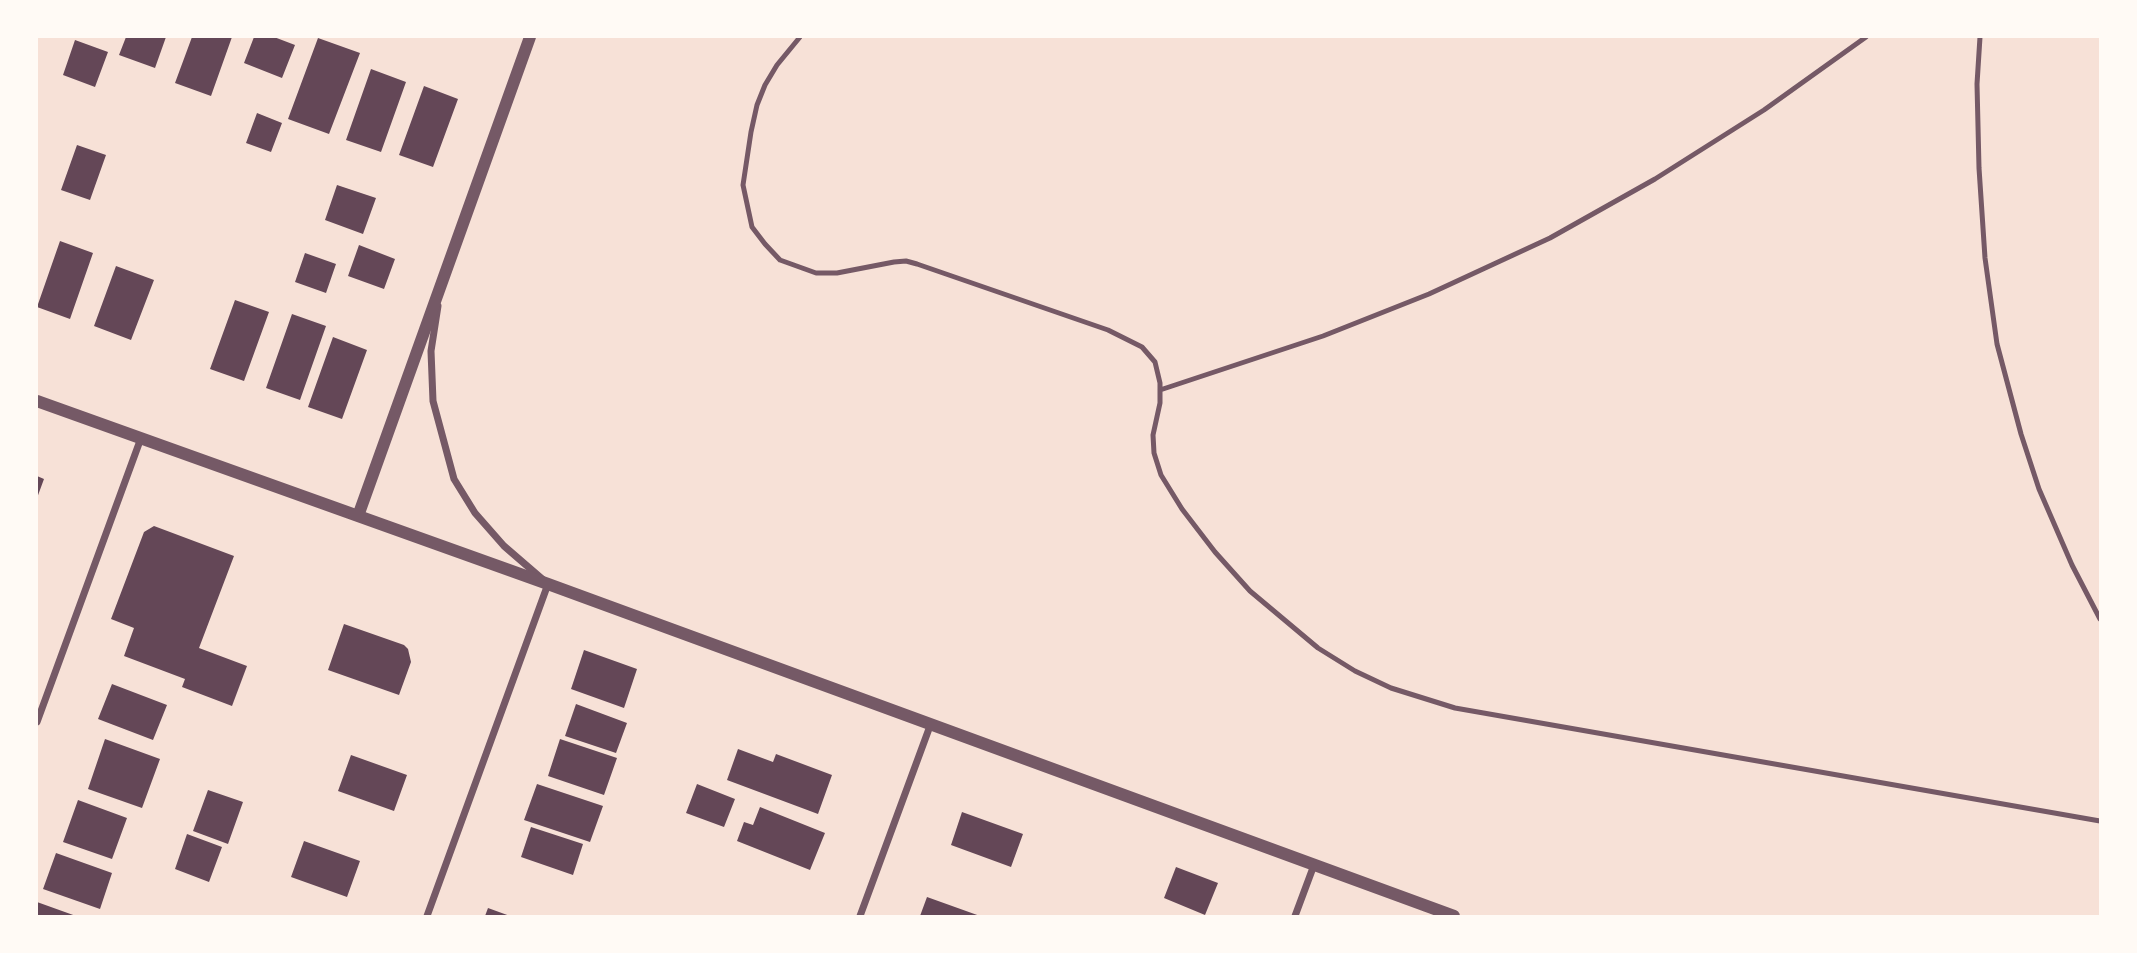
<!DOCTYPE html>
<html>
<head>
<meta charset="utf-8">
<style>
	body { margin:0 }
	#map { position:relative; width:2137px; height:953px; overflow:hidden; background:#f7e1d7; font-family:"Exo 2",sans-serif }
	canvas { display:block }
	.frame { position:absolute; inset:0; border:38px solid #fffaf5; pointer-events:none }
</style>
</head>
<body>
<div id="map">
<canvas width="2137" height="953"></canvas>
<div class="frame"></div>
</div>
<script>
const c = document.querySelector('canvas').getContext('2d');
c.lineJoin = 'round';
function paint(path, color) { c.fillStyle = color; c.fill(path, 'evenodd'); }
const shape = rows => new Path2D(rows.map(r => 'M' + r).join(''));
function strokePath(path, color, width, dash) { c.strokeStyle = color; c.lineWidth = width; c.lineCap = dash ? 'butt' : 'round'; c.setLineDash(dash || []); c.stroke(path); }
const building = shape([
	[126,37,166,37,155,68,119,55],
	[192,37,232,37,211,96,175,83],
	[254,37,274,37,295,45,282,78,244,63],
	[318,38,360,53,329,134,288,119],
	[75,40,108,52,95,87,63,75],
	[371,69,406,82,381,152,346,140],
	[424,86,458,99,433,167,399,155],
	[257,113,282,123,271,152,246,143],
	[77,145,106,155,90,200,61,190],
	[337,185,376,198,363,234,325,220],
	[60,241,93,253,70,319,37,307],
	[359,245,395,259,384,289,348,276],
	[305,253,336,264,326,293,295,282],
	[116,266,154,280,131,340,94,326],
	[235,300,269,312,244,381,210,369],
	[292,314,326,326,300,400,266,388],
	[333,337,367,350,342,419,308,407],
	[37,476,44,479,37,498],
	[154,526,234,556,199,648,247,666,232,706,182,687,185,679,124,656,134,628,111,619,144,532],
	[344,624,404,645,408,649,411,662,399,695,328,670],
	[584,650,637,669,624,708,571,689],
	[112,684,167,705,153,740,98,719],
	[576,704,627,723,616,753,565,736],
	[105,739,160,759,142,808,88,789],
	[560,739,617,758,604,795,548,776],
	[738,749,773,762,776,754,832,775,818,814,727,780],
	[351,755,407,775,394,811,338,791],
	[537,784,603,806,590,842,524,820],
	[697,784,735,799,724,827,686,813],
	[208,790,243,802,228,844,193,831],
	[78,800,127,818,112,859,63,842],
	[760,807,825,833,810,870,737,841,744,822,753,825],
	[962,812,1023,834,1011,867,951,845],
	[531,827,583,844,573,875,521,857],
	[187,834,222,847,209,882,175,869],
	[304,841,360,861,347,897,291,877],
	[56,853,112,873,100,909,43,889],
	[1176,867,1218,883,1205,915,1164,898],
	[927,897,980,916,920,916],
	[37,902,76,916,37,916],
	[488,908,510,916,485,916]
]);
const service = shape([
	[800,37,777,65,765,85,757,105,751,132,743,185,752,227,765,244,780,260,816,273,837,273,894,262,906,261,917,264,1108,330,1142,347,1155,362,1160,383,1160,403,1153,435,1154,453,1161,475,1182,509,1215,552,1250,591,1318,648,1355,671,1391,688,1455,708,2100,821],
	[1980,37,1977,84,1979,168,1985,258,1997,344,2021,434,2039,489,2072,565,2100,619],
	[1160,390,1323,336,1429,294,1550,238,1655,179,1764,110,1866,37]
]);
const minor = shape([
	[37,722,141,438],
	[427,916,548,584,504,546,475,513,454,479,433,401,431,351,438,306],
	[860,916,930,726],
	[1295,916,1314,865]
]);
const tertiary = shape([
	[37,401,548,584,1454,916],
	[358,516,530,37]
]);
paint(building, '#644757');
strokePath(service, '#755966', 5);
strokePath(minor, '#755966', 7);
strokePath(tertiary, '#755966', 12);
</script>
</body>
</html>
